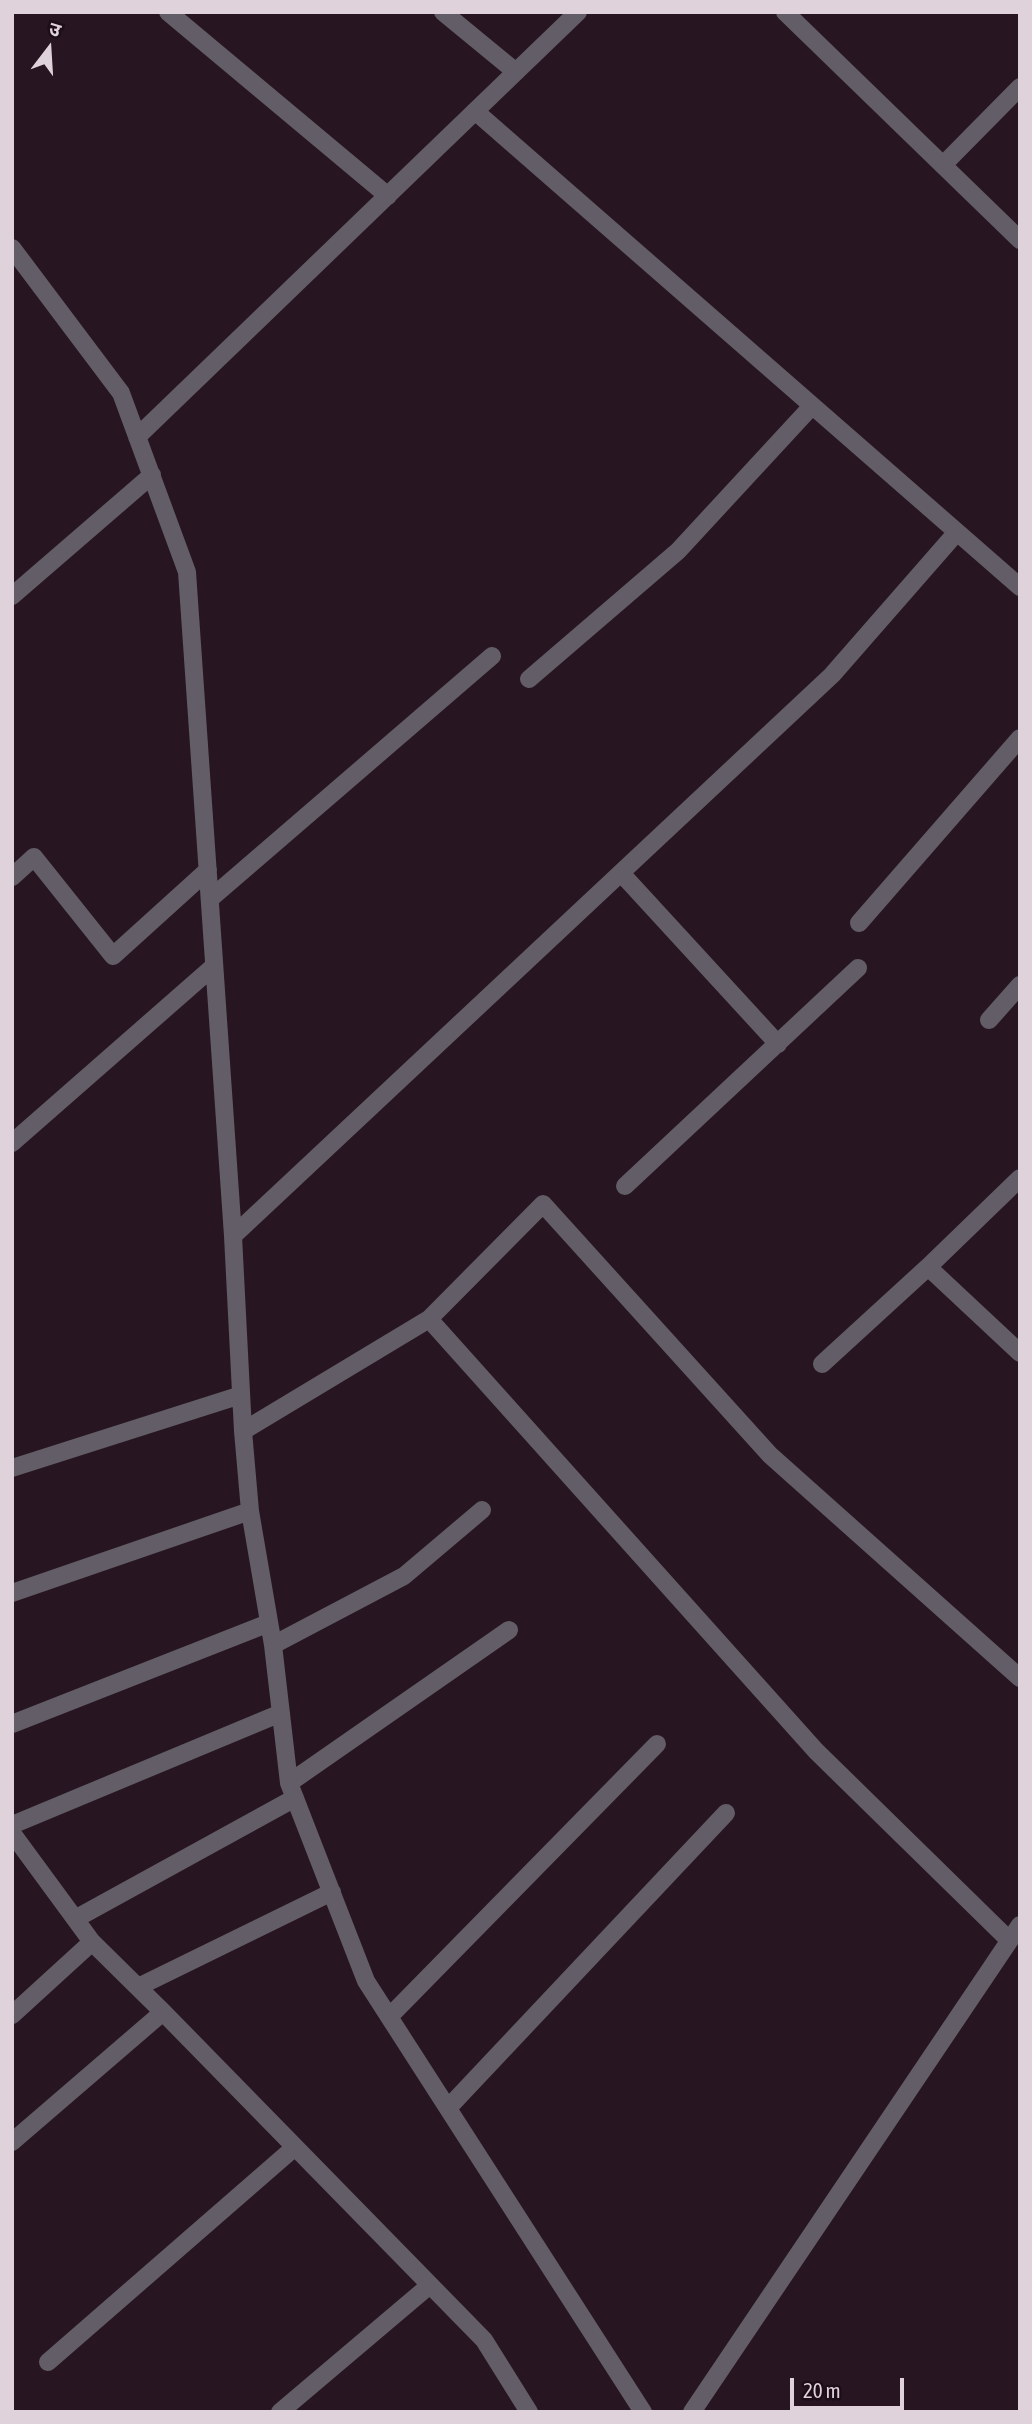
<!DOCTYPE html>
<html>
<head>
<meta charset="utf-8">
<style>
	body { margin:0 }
	#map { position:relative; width:1032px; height:2424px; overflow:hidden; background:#271622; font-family:"Asap Condensed","Noto Sans Devanagari",sans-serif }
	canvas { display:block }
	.frame { position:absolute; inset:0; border:14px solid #dfd2db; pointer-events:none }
	.north { position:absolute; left:14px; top:14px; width:70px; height:70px; -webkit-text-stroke:5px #1d0d19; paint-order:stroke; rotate:17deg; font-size:19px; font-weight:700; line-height:28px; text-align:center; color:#dfd2db }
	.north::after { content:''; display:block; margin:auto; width:24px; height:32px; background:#dfd2db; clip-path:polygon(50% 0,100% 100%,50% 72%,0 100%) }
	.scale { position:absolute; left:790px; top:2378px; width:114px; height:32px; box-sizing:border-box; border:4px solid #dfd2db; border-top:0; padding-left:9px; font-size:21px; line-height:24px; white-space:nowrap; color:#dfd2db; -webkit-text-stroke:5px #1d0d19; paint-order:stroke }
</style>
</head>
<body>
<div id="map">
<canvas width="1032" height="2424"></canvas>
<div class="frame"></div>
<div class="north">उ</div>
<div class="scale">20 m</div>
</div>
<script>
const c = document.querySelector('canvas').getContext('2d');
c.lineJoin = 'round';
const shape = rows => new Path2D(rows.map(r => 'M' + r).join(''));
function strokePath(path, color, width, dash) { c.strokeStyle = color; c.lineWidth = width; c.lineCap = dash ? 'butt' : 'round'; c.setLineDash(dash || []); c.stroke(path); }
const street = shape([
	[168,12,388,196],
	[443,12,516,72],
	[785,12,1020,240],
	[475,111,1020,587],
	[943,165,1020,87],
	[12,248,121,393,187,572,233,1236,243,1431,250,1511,273,1645,289,1783,366,1981,643,2412],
	[137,437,578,12],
	[12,596,152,475],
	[529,679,678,551,812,406],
	[621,873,778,1044],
	[12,877,34,857,113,956,208,870],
	[210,899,492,656],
	[859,923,1020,738],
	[989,1020,1020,985],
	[12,1143,214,966],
	[625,1186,858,968],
	[233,1236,832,675,957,532],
	[928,1267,1020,1353],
	[429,1319,816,1751,1009,1940],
	[822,1364,928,1267,1020,1178],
	[243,1431,429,1319,543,1204,770,1455,1020,1678],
	[12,1468,241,1395],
	[12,1593,250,1511],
	[273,1645,404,1576,482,1510],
	[12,1724,269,1623],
	[289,1783,509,1630],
	[12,1825,281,1713],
	[12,1833,92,1942,163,2012,484,2340,529,2412],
	[75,1919,295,1798],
	[138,1987,332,1892],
	[12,2015,92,1942],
	[389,2017,657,1744],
	[448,2108,726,1813],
	[12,2142,163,2012],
	[48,2362,295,2147],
	[280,2412,430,2285],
	[692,2412,1020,1925]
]);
strokePath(street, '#625d66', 18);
</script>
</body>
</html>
